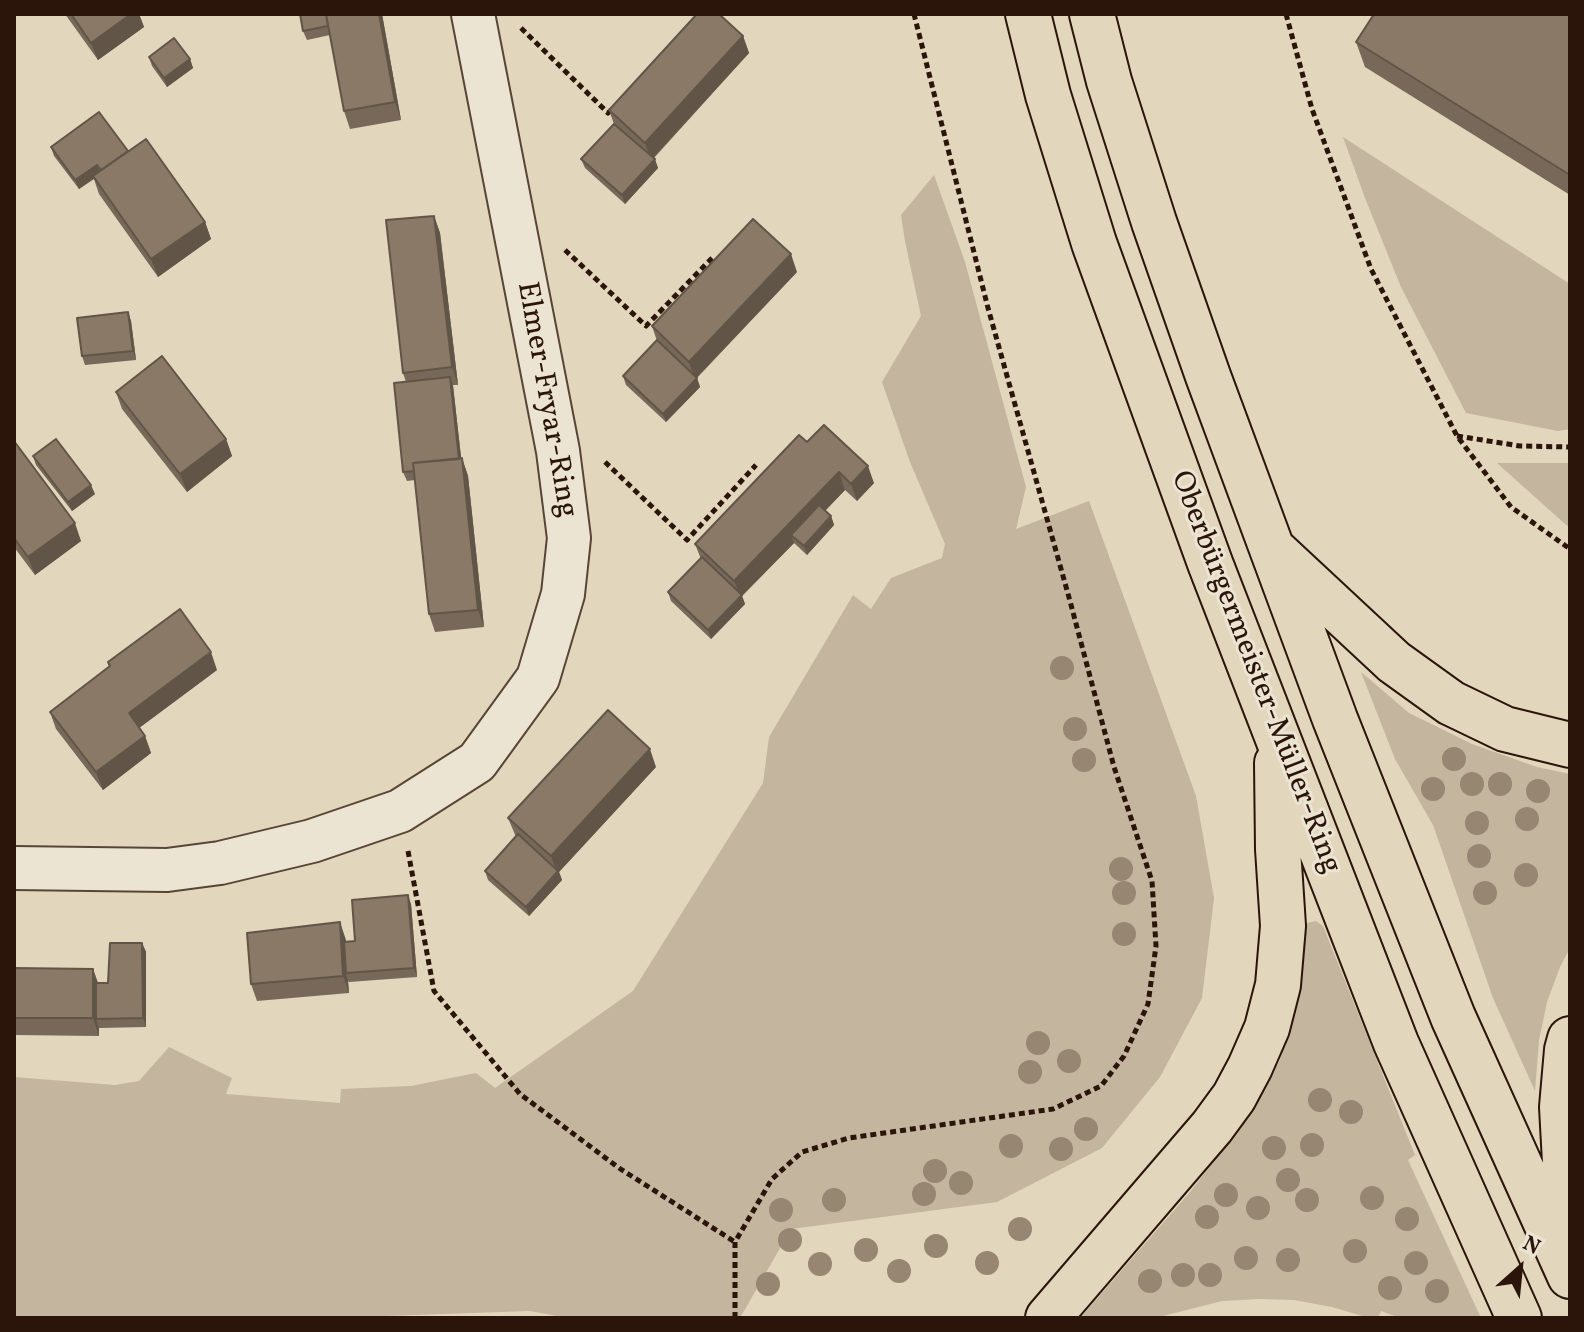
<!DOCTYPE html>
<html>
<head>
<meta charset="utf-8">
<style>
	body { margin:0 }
	#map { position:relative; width:1584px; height:1332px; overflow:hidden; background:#e2d6bc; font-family:Vollkorn,serif }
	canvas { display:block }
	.frame { position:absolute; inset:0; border:16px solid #2b150a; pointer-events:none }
	.north { position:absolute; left:1480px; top:1228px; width:80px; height:80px; -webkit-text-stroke:6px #ece4d3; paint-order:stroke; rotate:27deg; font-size:22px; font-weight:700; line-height:32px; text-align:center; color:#2b150a }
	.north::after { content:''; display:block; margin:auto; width:28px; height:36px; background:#2b150a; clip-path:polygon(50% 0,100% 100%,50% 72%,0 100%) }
</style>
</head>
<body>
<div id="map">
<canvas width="1584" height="1332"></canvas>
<div class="frame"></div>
<div class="north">N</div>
</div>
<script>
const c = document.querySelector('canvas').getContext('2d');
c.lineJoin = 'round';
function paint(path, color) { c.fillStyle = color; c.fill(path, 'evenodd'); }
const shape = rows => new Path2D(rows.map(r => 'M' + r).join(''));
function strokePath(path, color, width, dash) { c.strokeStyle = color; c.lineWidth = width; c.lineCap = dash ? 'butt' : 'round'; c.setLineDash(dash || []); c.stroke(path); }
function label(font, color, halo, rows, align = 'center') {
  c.font = font + ' Vollkorn,serif'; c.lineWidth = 6; c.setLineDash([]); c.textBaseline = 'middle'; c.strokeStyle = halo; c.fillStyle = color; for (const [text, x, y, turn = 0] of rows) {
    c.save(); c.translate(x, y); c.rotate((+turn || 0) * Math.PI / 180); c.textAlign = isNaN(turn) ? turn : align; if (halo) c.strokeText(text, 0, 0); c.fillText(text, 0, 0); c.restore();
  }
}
const green = shape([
	[1343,137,1570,284,1570,429,1558,431,1466,413,1401,287,1365,198],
	[934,175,965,262,1026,487,1016,529,1089,501,1196,796,1214,898,1202,998,1160,1077,1102,1148,997,1202,791,1229,740,1318,568,1318,530,1311,327,1318,14,1318,14,1077,115,1085,139,1081,169,1047,232,1078,226,1094,340,1103,341,1089,411,1086,476,1073,495,1088,633,991,763,783,769,737,853,595,871,609,891,578,942,558,945,544,910,462,882,382,921,316,905,241,901,215],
	[1497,463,1570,463,1570,528,1564,523],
	[1361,672,1409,713,1472,744,1537,767,1570,774,1570,948,1560,967,1547,1002,1539,1040,1535,1091,1493,998,1433,825,1395,759],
	[1316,921,1323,926,1415,1155,1408,1160,1481,1318,1400,1318,1381,1311,1378,1318,1369,1318,1332,1307,1294,1300,1260,1299,1222,1301,1155,1318,1080,1318,1190,1192,1223,1150,1265,1090,1280,1060,1299,996,1305,948,1304,928,1307,923]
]);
const path = shape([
	[1286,14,1312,109,1371,269,1457,436,1511,507,1570,549],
	[521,28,608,113,614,107],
	[565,250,646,326,713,257],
	[1457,436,1520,446,1570,447],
	[605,462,687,540,756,465],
	[408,851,434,991,520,1094,619,1168,735,1242],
	[735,1318,735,1242,772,1179,802,1152,849,1138,1053,1109,1101,1086,1124,1056,1148,1004,1156,946,1152,881,1114,767,1070,601,988,308,914,14]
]);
const street = shape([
	[14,868,167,870,220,863,312,841,400,811,477,762,538,678,563,594,569,538,558,451,473,14]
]);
const highway = shape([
	[1028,14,1048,95,1094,243,1210,563,1396,1043,1519,1318],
	[1092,14,1109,81,1154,222,1208,376,1335,719,1453,1017,1570,1276],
	[1277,553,1394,662,1451,703,1505,729,1570,745],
	[1570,1254,1562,1107,1567,1050,1570,1039],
	[1048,1318,1212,1127,1234,1097,1250,1067,1267,1028,1278,985,1283,926,1278,849,1277,763]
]);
const trees = [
	[1062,668],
	[1075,729],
	[1454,759],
	[1084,760],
	[1472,784],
	[1500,784],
	[1433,789],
	[1538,791],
	[1527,819],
	[1477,823],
	[1479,856],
	[1121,869],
	[1526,875],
	[1124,893],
	[1485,893],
	[1124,934],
	[1038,1043],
	[1069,1061],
	[1030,1072],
	[1320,1100],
	[1351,1112],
	[1086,1129],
	[1312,1145],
	[1011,1146],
	[1274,1148],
	[1061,1149],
	[935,1171],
	[1288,1180],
	[961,1183],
	[924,1194],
	[1226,1195],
	[1372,1198],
	[834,1200],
	[1307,1200],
	[1258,1208],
	[781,1210],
	[1207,1217],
	[1407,1219],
	[1020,1229],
	[790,1240],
	[936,1246],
	[866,1250],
	[1355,1251],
	[1246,1258],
	[1288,1260],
	[987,1263],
	[1416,1263],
	[820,1264],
	[899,1271],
	[1183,1275],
	[1210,1275],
	[1150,1281],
	[768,1284],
	[1390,1288],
	[1437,1291]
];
const wall = shape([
	[65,14,139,14,144,27,98,60],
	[382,14,401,120,350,129,344,111,330,35,307,40,303,31],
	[1570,14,1570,195,1365,67,1356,42],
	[743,36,749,53,654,158,658,168,625,204,585,168,581,159,614,124,609,110],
	[149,57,190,59,193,68,167,87,152,66],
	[51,147,128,151,205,222,211,239,158,277,99,194,94,179,79,189,54,156],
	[434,216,440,233,458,385,453,385,461,458,462,458,468,476,484,627,435,632,429,614,415,480,407,481,403,472,406,382,403,373],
	[797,272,697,378,700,387,666,422,626,385,623,376,657,341,652,326],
	[128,312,131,321,136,360,85,365,82,356],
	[116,392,226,439,232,456,187,492,122,409],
	[14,441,81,541,35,575,14,547],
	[807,442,874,483,857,501,845,490,825,511,831,516,834,525,807,555,794,543,742,596,745,604,711,639,671,601,668,592,701,559,695,544],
	[33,456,95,494,72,511,36,465],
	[108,662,217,670,139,728,145,736,151,753,103,790,56,729,50,712,109,667],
	[656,767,559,872,562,880,529,916,488,880,485,871,516,837,508,818],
	[411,904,417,977,349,982,348,981,349,993,257,1001,251,984,346,940,346,942,355,941],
	[142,943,146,952,146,1027,99,1028,99,1036,14,1035,14,968,93,969,98,983,108,983]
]);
const shadedWall = shape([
	[131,14,139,14,144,27,98,60,91,43],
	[379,14,382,14,401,120,395,102],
	[743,36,749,53,651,160,645,143],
	[190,59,193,68,167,87,164,78],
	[655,159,658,168,625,204,622,195],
	[97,165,100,174,79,189,75,180],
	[434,216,440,233,458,385,452,367],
	[205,222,211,239,158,277,151,259],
	[791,254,797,272,695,379,689,362],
	[128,312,131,321,136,360,133,351],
	[450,377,453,386,463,474,459,465],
	[697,378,700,387,666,422,663,414],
	[226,439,232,456,187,492,180,474],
	[462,458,468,476,484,627,478,610],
	[868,466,874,483,857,501,851,484],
	[839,472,845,490,797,540,791,535,794,543,742,596,745,604,711,639,708,630,740,596,734,581],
	[91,485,95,494,72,511,68,502],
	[831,516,834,525,807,555,804,546],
	[75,523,81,541,35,575,28,557],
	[211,652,217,670,135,731,129,713],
	[145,736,151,753,103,790,96,772],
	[650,749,656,767,559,872,562,880,529,916,526,907,557,872,551,856],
	[408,895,411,904,417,977,414,968],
	[340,922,346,940,348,973,346,973,348,981,349,993,343,976],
	[142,943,146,952,146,1027,143,1018],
	[93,969,99,986,96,1019,99,1028,99,1036,93,1018]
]);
const building = shape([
	[71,14,131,14,91,43,71,14],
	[300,14,326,14,328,26,303,31,300,14],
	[326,14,379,14,395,102,344,111,326,14],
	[697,14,719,14,743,36,645,143,609,110,697,14],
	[1374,14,1570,14,1570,175,1356,42,1374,14],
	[174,38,190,59,164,78,149,57,174,38],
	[99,112,128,151,101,170,97,165,75,180,51,147,99,112],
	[614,124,655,159,622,195,581,159,614,124],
	[146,139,205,222,151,259,93,176,146,139],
	[434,216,452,367,403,373,386,220,434,216],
	[753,219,791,254,689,362,652,326,753,219],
	[128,312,133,351,82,356,77,318,128,312],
	[657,340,697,378,663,414,623,376,657,340],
	[162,356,226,439,180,474,116,392,162,356],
	[450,377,459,459,413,463,414,471,403,472,394,383,450,377],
	[824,425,868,466,851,484,839,472,734,581,695,544,799,435,807,442,824,425],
	[56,439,91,485,68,502,33,456,56,439],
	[14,441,75,523,28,557,14,538,14,441],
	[462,458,478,610,429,614,413,463,462,458],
	[819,505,831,516,804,546,791,535,819,505],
	[702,557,742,595,708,630,668,592,702,557],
	[180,609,211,652,129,713,145,736,96,772,50,712,110,666,108,662,180,609],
	[608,710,650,749,551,856,508,818,608,710],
	[518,834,558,871,526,907,485,871,518,834],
	[408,895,414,968,346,973,344,942,355,941,352,900,408,895],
	[340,922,343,976,251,984,247,933,340,922],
	[110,943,142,943,143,1018,96,1019,96,983,108,983,110,943],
	[14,968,93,969,93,1018,14,1018,14,968]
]);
const streetNames = [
	["Elmer-Fryar-Ring",545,400,80],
	["Oberbürgermeister-Müller-Ring",1254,673,69]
];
paint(green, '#c3b59e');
strokePath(street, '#594536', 46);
strokePath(highway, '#2b150a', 48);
strokePath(path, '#2b150a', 5, [6, 4]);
strokePath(street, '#ece4d3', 42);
strokePath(highway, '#e2d6bc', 44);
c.fillStyle = '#978672';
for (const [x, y] of trees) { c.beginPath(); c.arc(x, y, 12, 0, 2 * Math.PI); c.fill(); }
paint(wall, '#776859');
paint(shadedWall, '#615548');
paint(building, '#8a7967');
strokePath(building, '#615548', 2);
label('30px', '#2b150a', '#ece4d3', streetNames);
</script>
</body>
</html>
